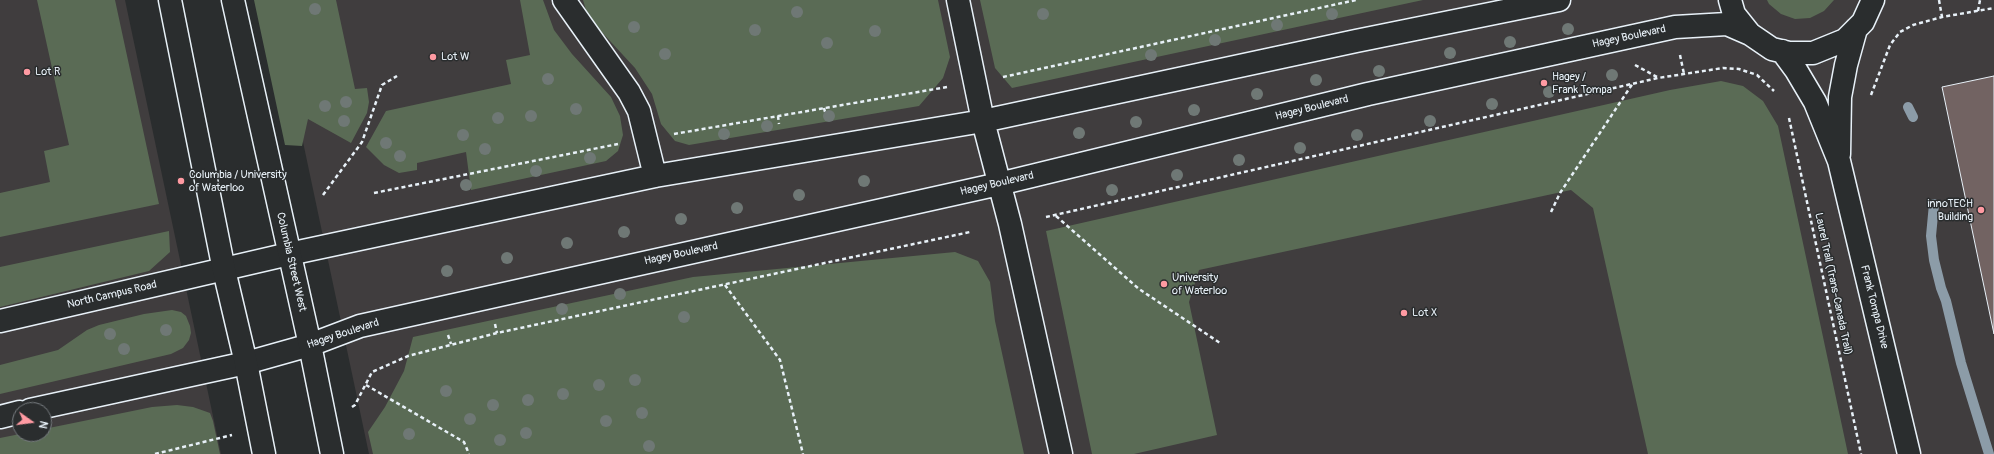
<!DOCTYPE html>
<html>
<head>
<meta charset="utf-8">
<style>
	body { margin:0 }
	#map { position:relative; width:1994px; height:454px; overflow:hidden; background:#2a2d2e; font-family:Pangolin,sans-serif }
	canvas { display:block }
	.north { position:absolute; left:12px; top:402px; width:40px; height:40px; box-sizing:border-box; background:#2a2d2e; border:1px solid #767b7f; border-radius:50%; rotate:104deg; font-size:11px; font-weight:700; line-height:16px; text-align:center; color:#e8f1f8 }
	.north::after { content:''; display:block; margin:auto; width:14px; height:18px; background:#ff9aa2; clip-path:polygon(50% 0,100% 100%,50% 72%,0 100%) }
</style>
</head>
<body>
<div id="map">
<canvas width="1994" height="454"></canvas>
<div class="north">N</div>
</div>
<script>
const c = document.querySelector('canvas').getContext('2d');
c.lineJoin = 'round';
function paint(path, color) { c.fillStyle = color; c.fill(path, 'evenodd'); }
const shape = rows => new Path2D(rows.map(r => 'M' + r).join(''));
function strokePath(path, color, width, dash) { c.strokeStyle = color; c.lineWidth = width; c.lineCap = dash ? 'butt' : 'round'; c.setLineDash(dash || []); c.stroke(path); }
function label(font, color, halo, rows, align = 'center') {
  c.font = font + ' Pangolin,sans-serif'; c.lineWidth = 3; c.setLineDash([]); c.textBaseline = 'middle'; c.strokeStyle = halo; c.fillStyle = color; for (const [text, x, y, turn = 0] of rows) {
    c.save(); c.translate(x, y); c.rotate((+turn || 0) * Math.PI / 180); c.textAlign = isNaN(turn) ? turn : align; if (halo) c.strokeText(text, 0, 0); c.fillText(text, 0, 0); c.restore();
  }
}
const built = shape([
	[0,0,125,0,221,454,0,454],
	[20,410,44,410,44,434,20,434],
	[273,0,1994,0,1994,454,369,454]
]);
const green = shape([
	[37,0,115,0,159,204,0,237,0,193,50,182,44,151,69,145],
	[254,0,336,0,355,89,367,88,369,102,367,113,351,143,308,119,302,146,285,145],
	[520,0,543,0,554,30,572,54,611,97,620,116,623,135,618,151,606,161,471,190,466,152,417,163,417,170,399,173,384,165,366,147,386,111,511,84,506,60,530,55],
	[583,0,938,0,950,57,943,78,919,106,689,145,675,141,661,124,652,94,635,68,598,28,586,10],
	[980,0,1423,0,1012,88,995,68],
	[1767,0,1834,0,1824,11,1810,18,1795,19,1781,14,1769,4],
	[1721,81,1743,86,1763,101,1778,126,1848,454,1648,454,1593,208,1571,190,1199,270,1189,302,1217,435,1134,454,1092,454,1046,231,1670,90],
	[169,231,170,252,149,271,0,307,0,267],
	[955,252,978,261,990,282,995,321,1024,454,373,454,368,432,385,407,404,371,413,337,693,277],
	[172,310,181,312,186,316,190,326,191,333,189,340,183,348,171,354,0,394,0,365,58,350,87,330,99,325,144,314],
	[177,405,193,407,210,413,213,421,220,454,0,454,0,438,20,434,44,434,44,429,152,407]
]);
const stream = shape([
	[1908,107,1913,117],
	[1934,204,1931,236,1934,260,1941,288,1946,301,1961,363,1989,454]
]);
const building = shape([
	[1994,76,1994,334,1942,87,1994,76]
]);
const path = shape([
	[1939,0,1942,17],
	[1978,11,1980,0],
	[1680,55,1684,74],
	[1635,65,1657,77],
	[1003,77,1356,0],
	[1871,95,1890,45,1900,32,1913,25,1942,17,1994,8],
	[824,108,826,116],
	[778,116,779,124],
	[1789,118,1861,454],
	[674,134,947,87],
	[374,193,618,144],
	[323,195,362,142,382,85,397,76],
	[1551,212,1560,193,1633,83],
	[1056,216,1139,289,1220,343],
	[1046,217,1658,78,1723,68,1739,69,1757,75,1774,91],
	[725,285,780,360,803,454],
	[495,324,497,333],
	[448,335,451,344],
	[366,385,464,442,469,454],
	[352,407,355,405,372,372,408,356,497,333,970,232],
	[155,454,232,435]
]);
const minor = shape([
	[564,0,629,92,639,111,655,176],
	[958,0,983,121,1010,224,1061,454],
	[1730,0,1734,14,1750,34,1772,49,1789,53,1813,53,1845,40,1863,22,1873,0],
	[1782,51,1796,70,1815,102,1839,161,1909,454],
	[1839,154,1840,97,1846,65,1856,29],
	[0,321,289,254,655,176,983,121,1356,41,1559,0],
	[30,410,246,363,310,345,360,326,999,184,1368,94,1675,27,1727,24,1750,34],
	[0,417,20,412]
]);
const major = shape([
	[170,0,224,270,246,363,264,454],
	[233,0,310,345,332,454]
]);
const trees = [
	[315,9],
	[797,12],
	[1043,14],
	[1332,14],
	[1277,25],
	[634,27],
	[1568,29],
	[755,30],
	[875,31],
	[1215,40],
	[1510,42],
	[827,43],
	[1450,53],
	[665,54],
	[1151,55],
	[1379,71],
	[1612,75],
	[548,79],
	[1316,80],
	[1549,92],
	[1257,94],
	[346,102],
	[1492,104],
	[325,106],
	[576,109],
	[1194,110],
	[531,116],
	[829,116],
	[498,118],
	[344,121],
	[1430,121],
	[1136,122],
	[767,126],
	[1079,133],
	[724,134],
	[463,135],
	[1357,135],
	[386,143],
	[1300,148],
	[485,149],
	[400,156],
	[590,158],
	[1239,160],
	[536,171],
	[1177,175],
	[864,181],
	[466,185],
	[1112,190],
	[799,195],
	[737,208],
	[681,219],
	[624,232],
	[567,243],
	[507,258],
	[447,271],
	[620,294],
	[562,309],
	[684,317],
	[166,330],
	[110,334],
	[124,349],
	[635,380],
	[599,385],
	[446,391],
	[563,394],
	[528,400],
	[493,405],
	[642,413],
	[470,419],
	[606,421],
	[526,433],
	[409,434],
	[500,440],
	[649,446]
];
const markers = [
	[433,57,4,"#ff9aa2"],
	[27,72,4,"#ff9aa2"],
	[1544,83,4,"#ff9aa2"],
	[181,181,4,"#ff9aa2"],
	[1981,210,4,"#ff9aa2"],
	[1164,284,4,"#ff9aa2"],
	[1404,313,4,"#ff9aa2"]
];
const streetNames = [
	["Hagey Boulevard",1629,37,-12],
	["Hagey Boulevard",1312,108,-14],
	["Hagey Boulevard",997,184,-13],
	["Hagey Boulevard",681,254,-12],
	["Columbia Street West",291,262,77],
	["Laurel Trail (Trans-Canada Trail)",1833,284,78],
	["North Campus Road",112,295,-13],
	["Frank Tompa Drive",1874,307,76],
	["Hagey Boulevard",343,334,-18]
];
const poiNames = [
	["Lot W",441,57],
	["Lot R",35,72],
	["Hagey /",1552,77],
	["Frank Tompa",1552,90],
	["Columbia / University",189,175],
	["of Waterloo",189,188],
	["innoTECH",1973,204,"right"],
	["Building",1973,217,"right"],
	["University",1172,278],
	["of Waterloo",1172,291],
	["Lot X",1412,313]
];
paint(built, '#403d3e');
paint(green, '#5a6b55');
strokePath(stream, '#8c9ca8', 10);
paint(building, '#726362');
strokePath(building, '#e8f1f8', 1);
strokePath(minor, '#e8f1f8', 25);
strokePath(major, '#e8f1f8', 25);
strokePath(path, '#e8f1f8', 2.5, [4, 3]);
strokePath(minor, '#2a2d2e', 22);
strokePath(major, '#2a2d2e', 22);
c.fillStyle = '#6f7875';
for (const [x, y] of trees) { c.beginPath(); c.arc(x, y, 6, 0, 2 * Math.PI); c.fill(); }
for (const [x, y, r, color] of markers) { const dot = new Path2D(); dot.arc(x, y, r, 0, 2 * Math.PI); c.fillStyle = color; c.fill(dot); strokePath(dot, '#2a2d2e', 1.5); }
label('11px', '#e8f1f8', '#2a2d2e', streetNames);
label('11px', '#e8f1f8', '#2a2d2e', poiNames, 'left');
</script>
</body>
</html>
